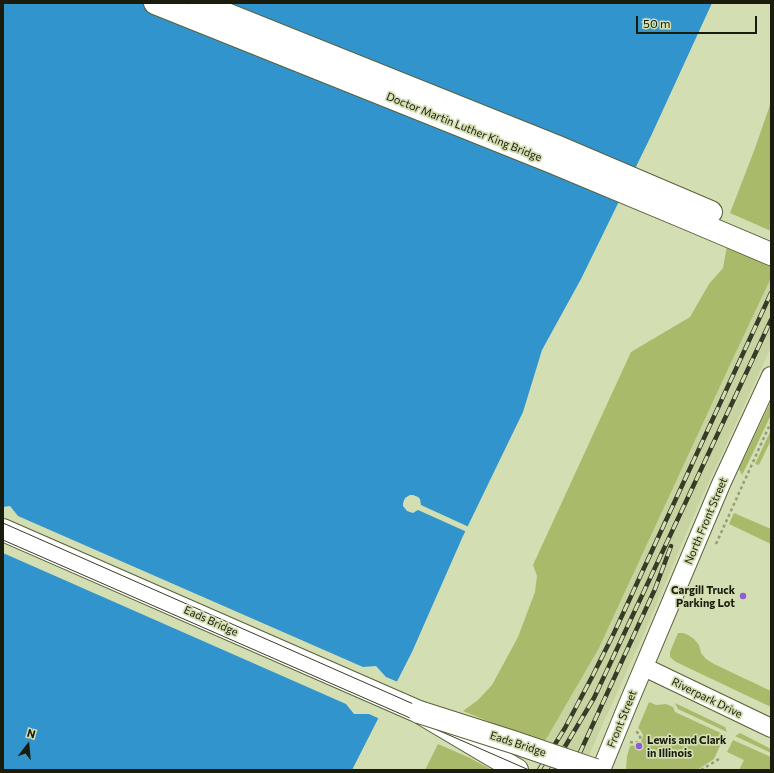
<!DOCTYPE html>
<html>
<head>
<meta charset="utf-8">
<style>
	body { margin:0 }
	#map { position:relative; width:774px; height:773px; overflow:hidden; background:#d3deb2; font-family:Commissioner,sans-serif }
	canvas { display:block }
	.frame { position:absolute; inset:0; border:4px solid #1a1d0d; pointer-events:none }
	.north { position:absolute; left:8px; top:725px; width:40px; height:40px; -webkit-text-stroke:3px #d3deb2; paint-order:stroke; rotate:16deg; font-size:11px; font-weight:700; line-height:16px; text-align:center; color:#1a1d0d }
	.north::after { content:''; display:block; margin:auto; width:14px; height:18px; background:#1a1d0d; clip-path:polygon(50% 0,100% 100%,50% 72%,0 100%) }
	.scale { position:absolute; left:636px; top:16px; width:121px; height:18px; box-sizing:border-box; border:2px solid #1a1d0d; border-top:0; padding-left:5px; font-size:12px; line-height:14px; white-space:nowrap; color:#1a1d0d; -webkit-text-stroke:3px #d3deb2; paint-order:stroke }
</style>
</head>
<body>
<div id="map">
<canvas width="774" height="773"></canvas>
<div class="frame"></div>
<div class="north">N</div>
<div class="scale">50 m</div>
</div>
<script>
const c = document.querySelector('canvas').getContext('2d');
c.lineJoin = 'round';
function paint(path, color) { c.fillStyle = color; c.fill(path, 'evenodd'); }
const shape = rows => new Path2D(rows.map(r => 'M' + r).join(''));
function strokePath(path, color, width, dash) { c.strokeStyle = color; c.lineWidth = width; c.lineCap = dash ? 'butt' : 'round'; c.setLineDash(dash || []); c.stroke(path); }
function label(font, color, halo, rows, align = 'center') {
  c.font = font + ' Commissioner,sans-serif'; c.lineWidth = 3.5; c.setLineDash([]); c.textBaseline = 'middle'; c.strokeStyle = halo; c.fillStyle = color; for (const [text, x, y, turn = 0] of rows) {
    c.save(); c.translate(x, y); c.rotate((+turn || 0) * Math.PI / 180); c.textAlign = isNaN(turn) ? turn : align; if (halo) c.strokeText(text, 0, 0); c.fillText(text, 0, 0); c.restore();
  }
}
const built = shape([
	[771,278,771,347,696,510,649,622,588,757,544,742,548,736,599,648,729,367]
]);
const green = shape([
	[771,102,771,231,730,213,754,151],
	[727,246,771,266,771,278,729,367,599,648,548,736,544,742,518,731,517,733,502,727,463,711,478,700,492,685,518,637,535,592,537,576,533,565,631,352,690,317,709,284,723,268],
	[771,401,771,415,749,461,742,475,739,469],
	[771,430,771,440,759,465,755,464],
	[734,513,771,529,771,544,729,524],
	[678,633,683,633,688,635,694,639,699,645,701,653,706,659,714,664,771,691,771,707,676,662,670,657,670,652],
	[649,702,656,705,666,704,673,707,675,712,725,735,714,759,697,770,658,770,655,769,654,770,626,770,627,756,630,746,638,745,641,742,642,739,643,735,641,731,638,728],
	[675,703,725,727,727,732,678,709],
	[740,733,771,749,771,753,735,736],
	[733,740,771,757,771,770,739,770,744,760,727,752],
	[438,744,470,758,492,770,425,770]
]);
const water = shape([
	[3,3,712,3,651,136,581,279,542,350,523,412,463,536,412,652,352,770,3,770]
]);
const pier = shape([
	[410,495,413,495,418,497,420,499,421,505,469,527,467,532,418,510,413,513,407,511,403,506,403,503,405,498],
	[10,506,18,516,363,667,376,666,386,677,398,682,380,719,369,714,354,714,346,704,3,553,3,507]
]);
const path = shape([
	[716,544,771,422],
	[630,742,635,743,638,742,640,739,640,735,638,733,634,730],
	[701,770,719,759]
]);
const minor = shape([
	[644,667,771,728],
	[601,770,628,704,721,484,771,376]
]);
const major = shape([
	[155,3,552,162,686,218,771,254],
	[199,3,558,147,711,212],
	[3,530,419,712,517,770]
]);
const tram = shape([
	[3,523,563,770],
	[3,540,529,770]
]);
const rail = shape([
	[539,770,565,728,592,677,614,633,771,293],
	[551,770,594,698,771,320],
	[572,770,655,589,671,546]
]);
const majorBridge = shape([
	[419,712,513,742,595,770]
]);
const markers = [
	[743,596,4,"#8e5ed8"],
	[639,746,4,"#8e5ed8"]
];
const streetNames = [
	["Doctor Martin Luther King Bridge",464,127,22],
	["North Front Street",706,521,-67],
	["Eads Bridge",211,621,24],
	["Riverpark Drive",707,698,26],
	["Front Street",622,719,-68],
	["Eads Bridge",518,744,18]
];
const poiNames = [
	["Cargill Truck",735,590],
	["Parking Lot",735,603],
	["Lewis and Clark",647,740,"left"],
	["in Illinois",647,753,"left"]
];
paint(built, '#c7d4a2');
paint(green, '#a9bb6b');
paint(water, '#3294cd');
paint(pier, '#d3deb2');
strokePath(minor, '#58613a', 20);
strokePath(major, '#58613a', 24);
strokePath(path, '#949d7a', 2.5, [3, 3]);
strokePath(minor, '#fff', 18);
strokePath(major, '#fff', 22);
strokePath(tram, '#373b27', 1);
strokePath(rail, '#373b27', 4.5);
strokePath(rail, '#d3deb2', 3, [9]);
strokePath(majorBridge, '#58613a', 24, []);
strokePath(majorBridge, '#fff', 22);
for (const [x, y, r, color] of markers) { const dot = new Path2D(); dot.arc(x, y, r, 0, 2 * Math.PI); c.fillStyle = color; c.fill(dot); strokePath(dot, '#d3deb2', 1.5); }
label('11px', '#1a1d0d', '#d3deb2', streetNames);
label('bold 11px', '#1a1d0d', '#d3deb2', poiNames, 'right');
</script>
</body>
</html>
